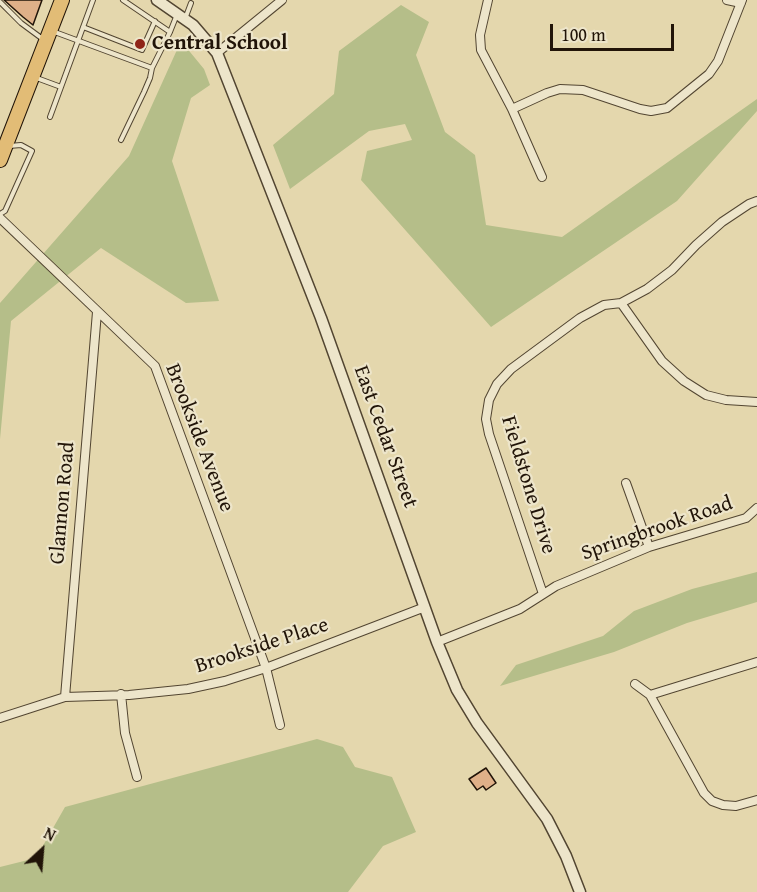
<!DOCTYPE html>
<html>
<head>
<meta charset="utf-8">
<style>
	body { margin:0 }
	#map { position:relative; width:757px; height:892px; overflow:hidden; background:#e4d7ad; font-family:"Gentium Book Plus",serif }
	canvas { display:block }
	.north { position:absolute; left:12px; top:820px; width:60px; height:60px; -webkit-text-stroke:4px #ede5ca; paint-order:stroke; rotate:26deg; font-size:16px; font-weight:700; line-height:24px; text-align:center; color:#211408 }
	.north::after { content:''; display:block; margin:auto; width:21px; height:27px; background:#211408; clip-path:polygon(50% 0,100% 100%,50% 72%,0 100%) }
	.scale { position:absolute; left:550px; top:24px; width:124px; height:27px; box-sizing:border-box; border:3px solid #211408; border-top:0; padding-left:8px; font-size:18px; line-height:21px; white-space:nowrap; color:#211408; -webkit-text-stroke:4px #ede5ca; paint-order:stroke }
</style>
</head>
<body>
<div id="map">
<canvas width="757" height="892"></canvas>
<div class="north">N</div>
<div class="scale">100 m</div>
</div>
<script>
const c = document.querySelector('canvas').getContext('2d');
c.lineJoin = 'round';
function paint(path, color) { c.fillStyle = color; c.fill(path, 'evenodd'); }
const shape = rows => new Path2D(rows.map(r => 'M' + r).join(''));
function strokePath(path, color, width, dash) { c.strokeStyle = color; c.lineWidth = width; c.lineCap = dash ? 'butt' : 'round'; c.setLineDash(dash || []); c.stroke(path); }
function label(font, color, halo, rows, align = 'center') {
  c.font = font + ' "Gentium Book Plus",serif'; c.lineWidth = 4.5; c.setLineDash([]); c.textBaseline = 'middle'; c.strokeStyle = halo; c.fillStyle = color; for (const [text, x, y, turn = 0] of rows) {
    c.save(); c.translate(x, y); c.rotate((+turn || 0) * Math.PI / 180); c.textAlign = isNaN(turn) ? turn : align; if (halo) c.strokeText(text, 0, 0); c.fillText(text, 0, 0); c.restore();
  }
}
const green = shape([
	[401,5,429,22,416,55,445,132,475,155,486,225,562,237,757,99,757,111,677,201,491,327,361,180,367,151,412,140,405,124,369,131,290,189,273,145,334,94,339,51],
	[181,41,204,69,210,85,191,98,172,161,219,301,186,303,101,248,11,321,0,439,0,303,129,156],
	[757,572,757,602,687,623,614,652,500,686,516,665,603,636,634,611,692,589],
	[317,739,343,747,355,767,392,777,416,832,383,846,348,892,0,892,0,867,36,858,65,807]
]);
const building = shape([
	[4,0,42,0,33,25,23,17,4,0],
	[486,768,496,783,486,790,483,786,477,790,469,779,486,768]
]);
const service = shape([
	[123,0,170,32],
	[0,2,21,23,44,40],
	[185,19,191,3],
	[83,27,142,50,155,21],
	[52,31,152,68],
	[34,77,61,87],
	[50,117,93,0],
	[121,140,144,92,150,78,152,68,170,32,176,17],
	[0,214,5,211,32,151,21,145,9,146]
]);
const minor = shape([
	[488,0,480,35,481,50,512,109,542,177],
	[727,0,741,3],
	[217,53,282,0],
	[512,109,547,93,560,89,583,90,640,109,651,111,667,108,709,74,718,61,742,0],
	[0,218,155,366,266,668,280,725],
	[621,303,662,361,684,381,706,395,726,400,757,402],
	[626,483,649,547],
	[543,594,489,434,486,419,489,400,497,384,511,369,580,318,604,305,621,303,647,289,672,270,696,245,722,222,749,204,757,201],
	[437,642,520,609,556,586,649,547,746,518,757,508],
	[635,684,650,695,704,793,712,801,723,805,736,806,757,800],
	[121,694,125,733,137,777],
	[650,695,757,662],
	[65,697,97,312],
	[0,718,65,697,129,695,188,689,225,681,266,668,425,607]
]);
const tertiary = shape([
	[157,0,193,25,217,53,321,318,437,642,457,690,477,723,547,819,566,856,580,892]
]);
const primary = shape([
	[0,160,62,0]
]);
const markers = [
	[140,44,6,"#8f2418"]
];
const poiNames = [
	["Central School",152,44]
];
const streetNames = [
	["East Cedar Street",385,437,70],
	["Brookside Avenue",199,438,69],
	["Fieldstone Drive",528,485,73],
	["Glannon Road",63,503,-85],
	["Springbrook Road",657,529,-19],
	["Brookside Place",262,646,-18]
];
paint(green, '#b5be89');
paint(building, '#dfb088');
strokePath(building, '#211408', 1.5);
strokePath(service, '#524531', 6);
strokePath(minor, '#524531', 10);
strokePath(tertiary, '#524531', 13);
strokePath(primary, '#211408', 16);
strokePath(service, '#ede5ca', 4);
strokePath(minor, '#ede5ca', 8);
strokePath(tertiary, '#ede5ca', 10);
strokePath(primary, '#e2bc76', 14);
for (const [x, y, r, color] of markers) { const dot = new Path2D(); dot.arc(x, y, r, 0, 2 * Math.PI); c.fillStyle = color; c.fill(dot); strokePath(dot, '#ede5ca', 2); }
label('bold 21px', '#211408', '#ede5ca', poiNames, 'left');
label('21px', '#211408', '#ede5ca', streetNames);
</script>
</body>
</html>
